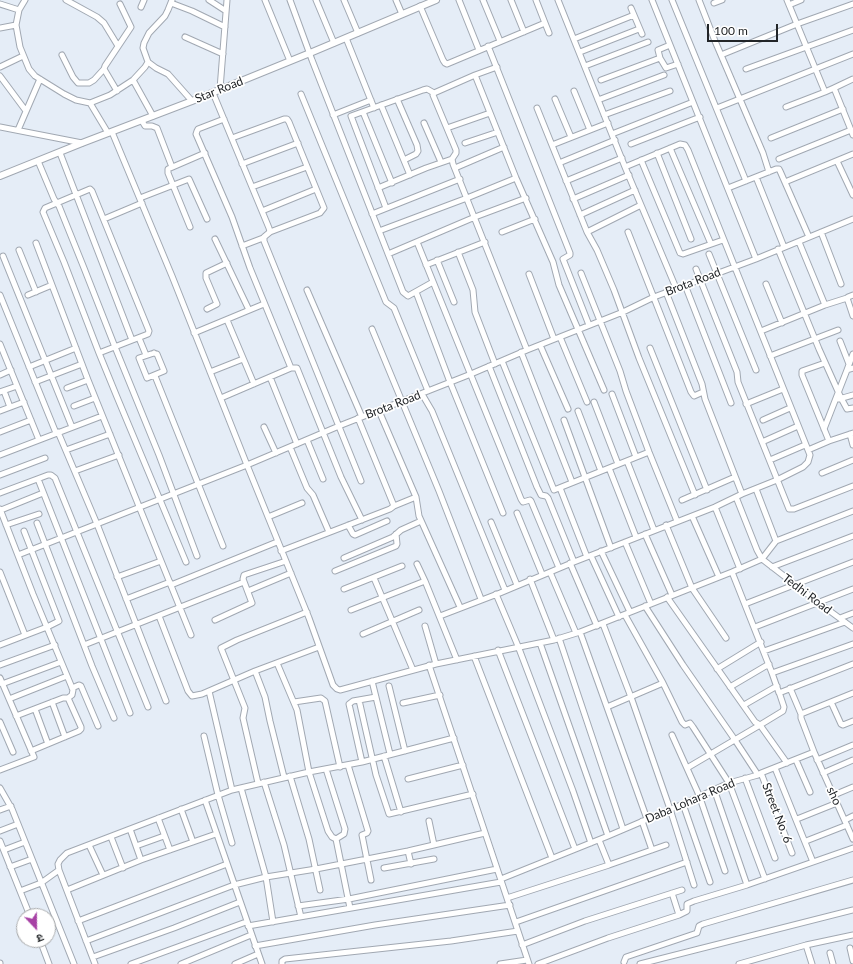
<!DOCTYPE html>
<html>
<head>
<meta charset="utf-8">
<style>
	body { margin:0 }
	#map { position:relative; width:853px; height:964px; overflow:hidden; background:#e5edf7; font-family:Lato,"Noto Sans Devanagari",sans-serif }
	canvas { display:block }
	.north { position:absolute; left:16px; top:908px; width:40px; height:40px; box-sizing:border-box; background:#fff; border:1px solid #a7a8a9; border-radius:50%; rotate:158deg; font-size:11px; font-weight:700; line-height:16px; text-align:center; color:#222528 }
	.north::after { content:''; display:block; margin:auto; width:14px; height:18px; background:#a741a5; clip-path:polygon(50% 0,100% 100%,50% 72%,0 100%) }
	.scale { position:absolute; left:707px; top:24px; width:71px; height:18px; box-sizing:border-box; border:2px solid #222528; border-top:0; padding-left:5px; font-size:12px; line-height:14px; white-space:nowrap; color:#222528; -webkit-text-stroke:3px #fff; paint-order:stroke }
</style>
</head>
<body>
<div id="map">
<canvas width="853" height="964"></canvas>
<div class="north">उ</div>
<div class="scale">100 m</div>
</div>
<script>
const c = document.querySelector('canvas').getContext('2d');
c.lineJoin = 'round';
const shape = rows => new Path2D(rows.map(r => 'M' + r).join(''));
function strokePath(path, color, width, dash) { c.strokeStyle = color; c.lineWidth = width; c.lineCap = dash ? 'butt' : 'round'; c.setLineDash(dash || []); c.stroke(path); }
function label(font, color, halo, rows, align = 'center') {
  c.font = font + ' Lato,sans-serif'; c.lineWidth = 3.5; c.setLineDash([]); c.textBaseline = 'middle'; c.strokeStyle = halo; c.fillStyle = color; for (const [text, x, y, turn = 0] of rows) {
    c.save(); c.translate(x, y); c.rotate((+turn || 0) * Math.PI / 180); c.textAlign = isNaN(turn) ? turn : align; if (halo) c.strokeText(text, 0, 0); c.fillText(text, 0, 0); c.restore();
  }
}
const minor = shape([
	[25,0,19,10,16,25,20,47,29,69,35,76,64,94,76,100,90,103],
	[66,0,97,17,104,23,118,46],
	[209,0,226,11],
	[265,0,290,61],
	[290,0,312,60,403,292,408,296,433,282],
	[316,0,334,43],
	[344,0,358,33],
	[396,0,402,14],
	[459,0,479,50],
	[483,0,500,41],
	[511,0,524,32],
	[558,0,625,167,676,288],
	[652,0,756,259],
	[672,0,746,181],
	[699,0,715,41,763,153,769,172],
	[787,0,825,92,834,88],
	[171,3,192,11,225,27],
	[714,3,722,0],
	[0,4,19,10],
	[789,5,801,0],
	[420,6,443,60,445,63,447,64,545,23,536,0],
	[141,7,144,0],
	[631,8,642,34],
	[545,23,549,33],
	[0,28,16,25],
	[185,37,223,54],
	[346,38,374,108],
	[574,39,634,15],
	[670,45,658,50,660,58,666,68,678,64],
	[488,46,570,253,570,255,563,259,589,325],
	[580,52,639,29],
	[62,55,73,77,78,83,89,83,94,80,104,69],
	[721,55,797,24,853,4],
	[148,62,156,68,168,74,192,101],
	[585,66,648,42],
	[0,67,23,56],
	[497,67,475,75,516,178,553,262,559,285,604,390],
	[746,69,853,30],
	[0,76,26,111],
	[853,79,834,88,853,135],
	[133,80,153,116],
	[601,80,660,58],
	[220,89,227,0],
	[117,91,104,69,105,66,131,27,120,4],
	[574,91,590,130],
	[213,93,269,228,270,232,264,237,264,241,361,481],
	[301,94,386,302,394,308,428,391],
	[397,99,417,145,418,151,416,154,404,160],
	[555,99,571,137],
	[598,100,664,75],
	[381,105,410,175],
	[786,107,825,92],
	[537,108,587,232,597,250,614,290,639,358,695,495],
	[717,108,853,54],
	[363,112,392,183],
	[333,115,371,100],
	[604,115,670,91],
	[224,119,198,129,197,131,196,134,232,217,250,268,291,368],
	[142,121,145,126,152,126,157,128,172,167],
	[424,123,441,162],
	[0,127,82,143],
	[447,128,490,113],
	[18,130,40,79],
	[108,133,90,103,110,95,133,80,145,67,148,62,143,48,144,43,149,33,165,16,168,10,172,0],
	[612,134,693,102],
	[232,138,284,119,287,119,289,122,324,208,320,213,270,232],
	[771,138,843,109],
	[465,143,498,132],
	[631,144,700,117],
	[552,145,608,123],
	[670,148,711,244],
	[60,153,132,340],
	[657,153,691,239],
	[452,159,453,164,527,350],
	[779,159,851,130],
	[641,160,680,253,683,254,723,240],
	[38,161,54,199,59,206,84,268,115,347,159,455,197,556],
	[837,161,853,195],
	[559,163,615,140],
	[242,164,298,143],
	[455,168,504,147],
	[756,177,784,247],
	[566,181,622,158],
	[785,182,853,154],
	[252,187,307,167],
	[378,188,426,168,452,159,456,153,456,150,433,95,434,93,475,75],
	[728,188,776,169,779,169,780,171,809,237],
	[140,198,189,179,207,219],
	[573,199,629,175],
	[386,208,351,116,423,90,427,89,434,93],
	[262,211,316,189],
	[372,214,460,179],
	[580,215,635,190],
	[104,219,142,203],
	[853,219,756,259,654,297,623,312,527,350,471,374,339,426,247,465,309,618,333,685,337,689,340,690,436,664,554,640,580,632,732,572,762,559,776,541,853,511],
	[190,227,168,173,168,169,205,153],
	[379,231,467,198,516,178],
	[502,232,535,219],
	[587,232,641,205],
	[628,232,691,392,694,396,703,392],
	[821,232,841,284],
	[215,239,249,310],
	[417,242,521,499,523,502,530,500,531,501,559,568],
	[799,242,825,305],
	[36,243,88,380,191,635],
	[242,246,263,238],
	[778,249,819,349,841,398,847,409,853,408],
	[19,250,36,292],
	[458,252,473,290,475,312,495,364],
	[388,254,475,217,526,198],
	[709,254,756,370],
	[3,256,72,427],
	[437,260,454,302],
	[426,265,485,242],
	[696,269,737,372,738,382,789,509,794,509,853,486],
	[581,273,620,371,626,391,649,452,677,521],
	[529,274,554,339],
	[766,284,782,323],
	[685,285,731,403],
	[307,290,362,417],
	[416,292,450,382,503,513],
	[666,292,702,384,705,399,742,494],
	[0,295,56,433],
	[28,295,52,285],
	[853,295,848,297,847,298,853,316],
	[207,309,217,304,206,278,206,273,227,263],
	[227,320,254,384],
	[372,329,439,491,481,599],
	[761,331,825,305,847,298],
	[194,333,264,304],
	[560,337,587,402],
	[139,338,146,355],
	[840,341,849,364],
	[0,344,39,440],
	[540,345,568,409],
	[650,348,707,490],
	[521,352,572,482],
	[99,353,148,334,149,331,92,191,90,189,45,208,43,212,64,262,99,353,117,397,186,562],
	[154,353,157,354,164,371,147,378,139,358,154,353],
	[853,354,847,370,853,368],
	[770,356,838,330],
	[502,361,554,490,649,452],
	[825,363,802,371,802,375,829,441,853,433],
	[489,366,537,487,541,495,546,496,548,498,574,562],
	[29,367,76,348],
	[210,372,243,359],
	[0,375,11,370],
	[155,376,223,546],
	[270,377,297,444],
	[35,382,82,364],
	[67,388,88,380],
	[4,391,10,407],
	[0,392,17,386],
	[422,394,432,411,505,590],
	[612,394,636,457],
	[221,398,291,368,297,368,341,477,362,520],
	[839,399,853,395],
	[594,402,618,464],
	[746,404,783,389],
	[74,406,95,398],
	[0,411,24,402],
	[379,411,416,497,419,516,460,607],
	[578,411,601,471],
	[564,420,611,548],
	[763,420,790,408],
	[264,427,276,453],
	[824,429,847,370],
	[0,432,31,420],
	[58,432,97,524,166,701],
	[850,434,853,445],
	[307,440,323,479],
	[762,442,798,426],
	[290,447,307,488,313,495,329,532],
	[66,450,110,434],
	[808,450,829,441],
	[0,455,102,416],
	[770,460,805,445],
	[627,461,654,530],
	[609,468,636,537],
	[75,471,119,455],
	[822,473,853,460],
	[0,475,45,458],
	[38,479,130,713],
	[560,488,587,557],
	[756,489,776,541],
	[0,493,48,475,51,475,55,478,148,707],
	[736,497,757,550,762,559,819,603,853,628],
	[682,500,735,477],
	[394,506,416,497],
	[715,507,740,569],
	[0,509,33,594,73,690,72,695,68,698],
	[1,510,43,493],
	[517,513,542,574],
	[692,516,719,577],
	[268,517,302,503],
	[491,522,517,585],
	[37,523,92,666,114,718],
	[6,525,39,514],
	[348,525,353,534,355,535,387,521],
	[666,525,692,588,726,638],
	[645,534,672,595],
	[625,542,651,604],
	[281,551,390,509,394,506,358,418],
	[601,551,630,612],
	[18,555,247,465,172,276,112,132],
	[591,556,619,617],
	[344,558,393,537,401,530,421,521],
	[570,563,597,626],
	[417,564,425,581,457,660],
	[772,567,853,536],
	[335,571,396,546,397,544,396,534],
	[0,572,25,635],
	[550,572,576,633],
	[732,572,772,673,853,644],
	[117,577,161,561],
	[374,578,413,670],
	[530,579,554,640],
	[171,585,277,542],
	[344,589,402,566],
	[248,591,291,573],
	[496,594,518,646,573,791,591,843],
	[667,597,755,722,760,725,787,763],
	[126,599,170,582],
	[745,604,853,562],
	[645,606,683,665,735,740,758,775],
	[351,610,425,581],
	[625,615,663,683,682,722,685,725,690,723,693,727,729,783,765,879],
	[159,616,188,691,192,696,202,694,255,671,319,647],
	[440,616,500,593,574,562,715,507,742,494,777,480,803,467,808,462,810,455,688,150,685,145,680,144,625,167],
	[840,618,853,613],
	[215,620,252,603,243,579,244,575,286,561],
	[603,624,631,697,670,809,694,885],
	[425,626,436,664],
	[755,627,853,589],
	[580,632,647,819],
	[363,634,419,610],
	[559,638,623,829],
	[540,643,608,836],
	[0,645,47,627,59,621,24,531],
	[84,645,244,582],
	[498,650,575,849],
	[764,651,845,622],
	[474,656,552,858],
	[277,663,297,710,309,772,328,831,332,837,336,839],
	[0,665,55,645],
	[429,665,529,964],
	[717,669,761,642],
	[255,671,265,697,270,721,284,777],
	[772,673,779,693,853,664],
	[0,678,34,757,0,770],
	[372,681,390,754],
	[2,684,61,662],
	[389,686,405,751],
	[730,687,769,664],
	[72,688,79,685,81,686,98,726],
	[790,688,801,714],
	[209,691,232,790],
	[9,699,67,676],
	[359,700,376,775,389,814,473,794],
	[52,702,65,737],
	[294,702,321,698,325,701,340,767],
	[831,702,841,724,843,725,853,721],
	[403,703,440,695],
	[744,705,777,686],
	[607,707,663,683],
	[35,709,48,744],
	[16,716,63,698,68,698,81,727,81,729,79,731,31,751],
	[0,722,13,752],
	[672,735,699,795,725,871],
	[204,736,218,795,232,843],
	[814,752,853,839],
	[384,756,401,812],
	[796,760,810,792],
	[817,760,853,745],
	[362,762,349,704,353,701,376,697],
	[348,765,368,831,367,833,362,835,371,880],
	[687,768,760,725,783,711,784,707,779,692],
	[775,768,813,862],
	[326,769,345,829,344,834,336,839,350,908],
	[761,773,792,853],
	[823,773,853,760],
	[290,776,309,839,320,890],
	[745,778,775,858],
	[408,779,463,765],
	[264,782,284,845,301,917],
	[258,783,243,718,245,708,221,648,237,640,307,612],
	[0,788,12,809,74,964],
	[241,788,266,877,273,922],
	[714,789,747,885],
	[834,795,853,787],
	[205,800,262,964],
	[683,804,710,882],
	[181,809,193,842],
	[0,810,11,806],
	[158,818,170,850],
	[797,819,837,803],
	[845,820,853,816],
	[429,821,434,845],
	[642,821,652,850],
	[130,829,141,860],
	[0,831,18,824],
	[111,837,123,868],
	[599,840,609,865],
	[0,841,30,916],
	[806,841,847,825],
	[89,845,103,875],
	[136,846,164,836],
	[4,850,25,842],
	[408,851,411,864],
	[10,867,32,859],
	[384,868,434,859],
	[501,879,608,836,683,804,729,783,758,775,761,773,814,752,801,718,801,714,853,693],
	[67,890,141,860,216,834],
	[20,891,41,883,59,870],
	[672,893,679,915],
	[507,898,609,865,666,845],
	[298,906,349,899,497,869],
	[78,921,227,864],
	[516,922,687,862],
	[248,926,501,882],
	[40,940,49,964],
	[86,941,234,885,266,877,316,869,408,851,485,833],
	[522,945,585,921,682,890],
	[806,945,812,964],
	[255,946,375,925,510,905],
	[850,948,853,961],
	[830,953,833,964],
	[93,957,174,928,240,902],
	[624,962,626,957,697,933,699,926,703,924,853,880],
	[0,963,0,964],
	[95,964,59,870,58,864,60,860,67,853,232,790,309,772,362,762,454,738],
	[131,964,246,922],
	[181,964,251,935],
	[235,964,258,954],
	[282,964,282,961,285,959,451,941,518,931],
	[500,964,527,960],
	[538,964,608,938,679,915,687,911,687,904,694,901,747,885,853,848],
	[640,964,853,910],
	[739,964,806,945,853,935]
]);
const tertiary = shape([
	[0,176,82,143,192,101,310,53,436,0]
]);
const streetNames = [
	["Star Road",219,90,-22],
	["Brota Road",693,282,-21],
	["Brota Road",393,405,-21],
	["Tedhi Road",807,594,37],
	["sho",834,796,65],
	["Daba Lohara Road",690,801,-23],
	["Street No. 6",777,813,69]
];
strokePath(minor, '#a1a8b2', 7);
strokePath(tertiary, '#a1a8b2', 8);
strokePath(minor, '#fff', 5);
strokePath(tertiary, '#fff', 6);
label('12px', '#222528', '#fff', streetNames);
</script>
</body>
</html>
